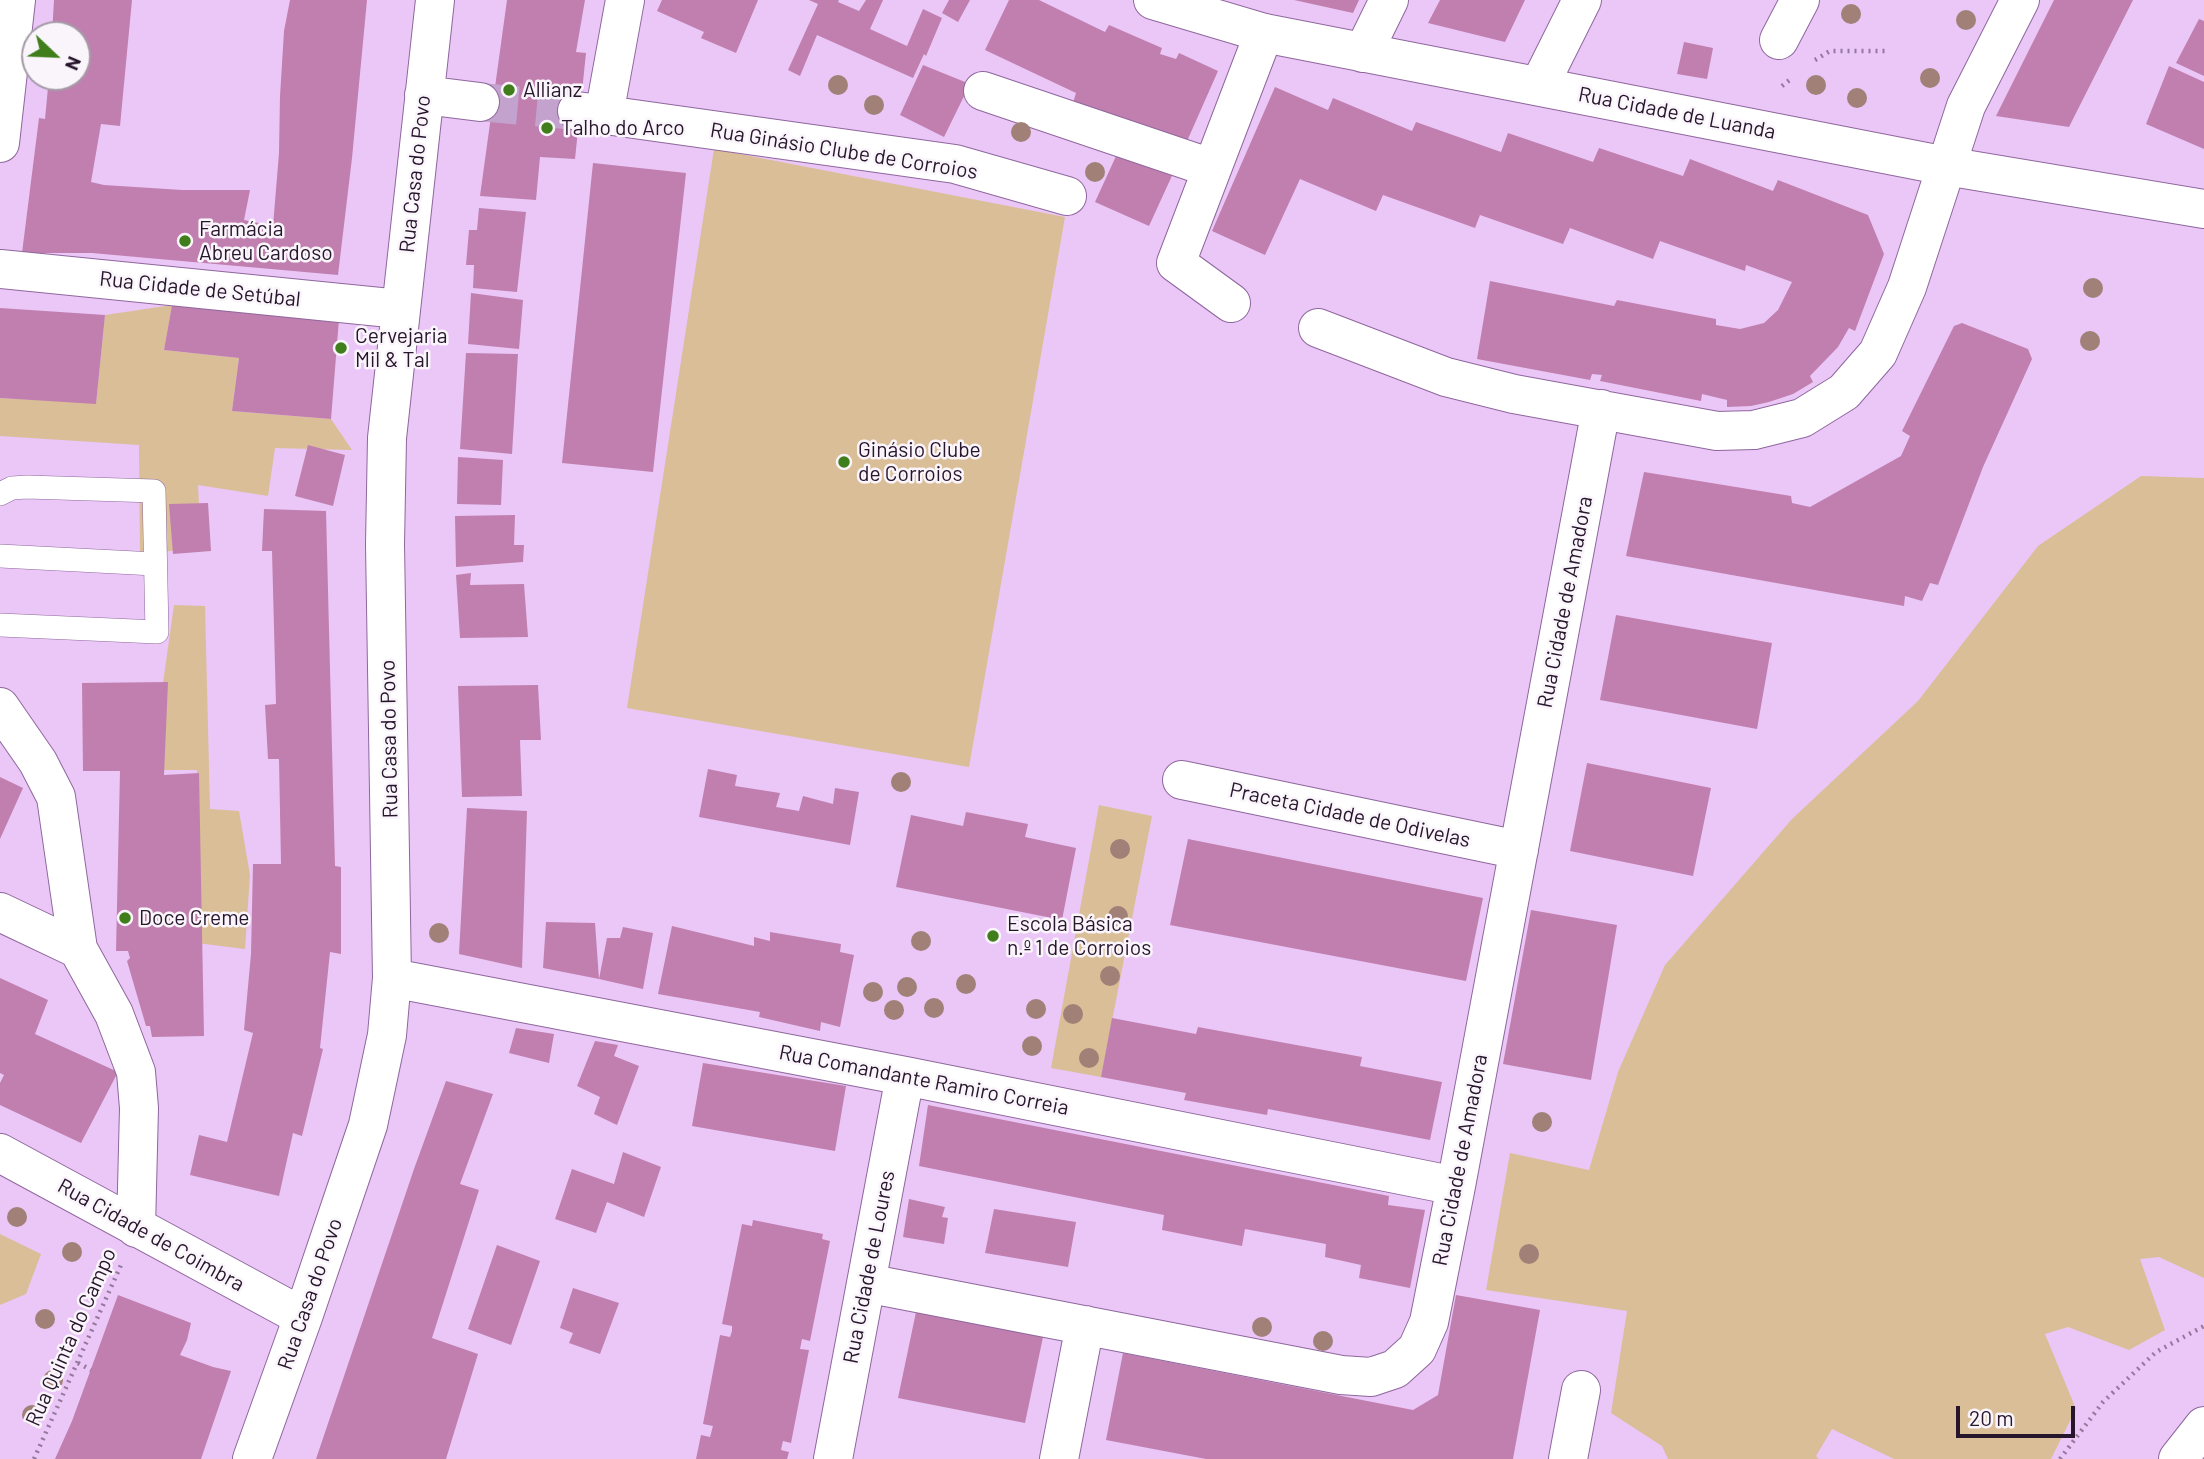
<!DOCTYPE html>
<html>
<head>
<meta charset="utf-8">
<style>
	body { margin:0 }
	#map { position:relative; width:2204px; height:1459px; overflow:hidden; background:#eac7f7; font-family:Barlow,sans-serif }
	canvas { display:block }
	.north { position:absolute; left:21px; top:21px; width:70px; height:70px; box-sizing:border-box; background:#faf5fb; border:2px solid #a59ba8; border-radius:50%; rotate:113deg; font-size:19px; font-weight:700; line-height:28px; text-align:center; color:#26152b }
	.north::after { content:''; display:block; margin:auto; width:24px; height:32px; background:#407e1c; clip-path:polygon(50% 0,100% 100%,50% 72%,0 100%) }
	.scale { position:absolute; left:1956px; top:1406px; width:119px; height:32px; box-sizing:border-box; border:4px solid #26152b; border-top:0; padding-left:9px; font-size:21px; line-height:24px; white-space:nowrap; color:#26152b; -webkit-text-stroke:5px #faf5fb; paint-order:stroke }
</style>
</head>
<body>
<div id="map">
<canvas width="2204" height="1459"></canvas>
<div class="north">N</div>
<div class="scale">20 m</div>
</div>
<script>
const c = document.querySelector('canvas').getContext('2d');
c.lineJoin = 'round';
function paint(path, color) { c.fillStyle = color; c.fill(path, 'evenodd'); }
const shape = rows => new Path2D(rows.map(r => 'M' + r).join(''));
function strokePath(path, color, width, dash) { c.strokeStyle = color; c.lineWidth = width; c.lineCap = dash ? 'butt' : 'round'; c.setLineDash(dash || []); c.stroke(path); }
function label(font, color, halo, rows, align = 'center') {
  c.font = font + ' Barlow,sans-serif'; c.lineWidth = 5; c.setLineDash([]); c.textBaseline = 'middle'; c.strokeStyle = halo; c.fillStyle = color; for (const [text, x, y, turn = 0] of rows) {
    c.save(); c.translate(x, y); c.rotate((+turn || 0) * Math.PI / 180); c.textAlign = isNaN(turn) ? turn : align; if (halo) c.strokeText(text, 0, 0); c.fillText(text, 0, 0); c.restore();
  }
}
const green = shape([
	[714,149,1065,217,969,767,627,708],
	[172,305,164,350,239,358,232,411,331,419,352,450,275,448,268,496,198,485,201,548,140,554,139,445,0,436,0,398,96,403,105,315],
	[2141,476,2204,478,2204,1278,2159,1257,2140,1259,2165,1330,2129,1350,2068,1327,2045,1334,2076,1409,2051,1459,1894,1459,1832,1429,1816,1456,1819,1459,1668,1459,1662,1446,1611,1413,1627,1311,1486,1290,1510,1153,1589,1170,1618,1072,1665,965,1792,819,1918,701,2038,546],
	[174,605,205,606,210,809,239,811,250,875,245,949,189,942,197,770,159,770,163,683],
	[1099,805,1152,816,1101,1077,1051,1068],
	[0,1234,41,1254,26,1294,0,1305]
]);
const building = shape([
	[54,0,132,0,120,126,101,124,91,182,104,185,182,190,250,190,244,220,273,226,279,153,280,96,284,31,290,0,367,0,352,158,338,275,92,253,22,253,39,118,45,119,49,77,77,77,77,35,52,35],
	[507,0,585,0,576,52,586,53,575,159,540,157,536,200,480,196],
	[662,0,758,0,736,53,701,38,704,32,657,11],
	[809,0,839,0,838,2,859,11,866,0,883,0,870,29,907,46,923,9,942,18,926,56,924,54,913,78,817,35,800,76,788,70,818,4],
	[949,0,970,0,958,22,942,13],
	[1009,0,1039,0,1105,32,1109,25,1162,48,1160,54,1176,59,1179,53,1218,71,1184,148,1073,103,1076,93,985,50],
	[1294,0,1359,0,1353,13],
	[1440,0,1525,0,1505,42,1428,23],
	[2054,0,2133,0,2069,127,1996,116],
	[2199,19,2204,21,2204,76,2176,63],
	[1684,42,1713,48,1707,79,1677,74],
	[923,65,970,84,944,137,900,115],
	[2169,66,2204,82,2204,149,2146,124],
	[1275,87,1328,110,1333,98,1412,131,1416,122,1501,152,1508,133,1593,162,1599,148,1683,176,1690,159,1773,191,1778,180,1868,215,1884,254,1855,331,1849,328,1838,347,1810,376,1813,382,1793,394,1769,402,1751,406,1727,407,1727,400,1702,394,1701,401,1600,381,1602,375,1592,374,1590,380,1477,359,1490,281,1614,306,1617,300,1716,319,1716,325,1740,329,1764,323,1778,310,1792,282,1746,265,1745,271,1660,241,1653,259,1570,228,1563,244,1480,215,1475,228,1383,195,1376,211,1300,179,1265,255,1212,231],
	[1122,143,1176,167,1149,226,1095,202],
	[593,163,686,173,653,472,562,463],
	[479,208,526,212,517,292,473,288,474,265,466,265,469,230,477,230],
	[471,293,523,300,519,349,468,344],
	[172,305,339,319,331,419,232,411,239,358,164,350],
	[0,308,105,315,96,404,0,398],
	[1962,323,2028,349,2032,359,1983,467,1938,585,1930,583,1922,601,1905,596,1904,606,1626,556,1644,472,1791,496,1792,503,1810,507,1901,456,1910,436,1902,431,1954,326],
	[466,353,518,354,512,454,460,449],
	[308,445,345,455,333,506,295,496],
	[458,457,503,460,501,505,457,504],
	[208,503,211,551,173,554,169,504],
	[264,509,326,511,335,866,341,867,341,954,330,952,320,1048,323,1049,302,1136,293,1133,279,1196,190,1175,199,1135,227,1142,253,1033,244,1030,251,954,253,864,281,864,279,759,268,759,265,705,276,704,272,551,262,551],
	[515,515,514,545,524,545,523,562,456,567,455,516],
	[471,573,470,585,524,584,528,637,460,638,456,575],
	[1616,615,1772,643,1757,729,1600,700],
	[168,682,164,775,199,773,204,1036,152,1037,150,1026,146,1026,127,961,130,958,128,951,116,951,120,771,83,771,82,683],
	[538,685,541,740,520,740,522,796,462,797,458,686],
	[1587,763,1711,788,1693,876,1570,851],
	[708,769,737,775,735,786,780,793,776,807,799,811,803,796,833,804,835,788,859,792,850,845,699,817],
	[0,777,23,788,0,839],
	[467,808,527,811,522,968,459,954],
	[966,812,1028,824,1025,837,1076,848,1062,920,896,887,911,815,963,826],
	[1188,839,1483,898,1466,981,1170,925],
	[1531,910,1617,925,1591,1080,1503,1064],
	[546,922,595,923,599,979,543,968],
	[672,926,754,946,754,937,770,941,770,932,841,944,840,952,854,955,840,1027,821,1022,820,1031,759,1017,760,1012,658,994],
	[623,927,653,933,643,989,599,979,607,938,620,938],
	[0,978,48,1000,35,1034,118,1072,81,1143,0,1105,0,1083,4,1075,0,1073],
	[1112,1018,1196,1034,1198,1027,1362,1057,1360,1066,1442,1082,1430,1140,1268,1109,1267,1115,1184,1100,1186,1093,1101,1077],
	[516,1028,554,1034,549,1063,509,1053],
	[595,1041,618,1045,614,1056,639,1066,617,1125,594,1114,600,1097,577,1086],
	[703,1063,846,1086,835,1151,692,1126],
	[446,1081,493,1094,460,1184,479,1190,432,1338,478,1354,446,1459,316,1459,414,1169],
	[928,1105,1389,1196,1388,1205,1425,1210,1410,1288,1359,1278,1361,1265,1325,1257,1326,1244,1245,1229,1242,1246,1162,1230,1164,1215,919,1166],
	[623,1152,661,1167,644,1217,607,1202,596,1233,555,1219,572,1169,614,1184],
	[909,1199,945,1207,942,1217,948,1218,944,1244,903,1237],
	[994,1209,1076,1222,1068,1267,985,1253],
	[753,1220,823,1234,822,1239,830,1241,810,1341,802,1339,800,1349,809,1350,791,1443,783,1441,782,1445,781,1450,789,1452,787,1459,696,1459,701,1435,710,1437,713,1426,703,1424,720,1335,730,1337,732,1331,732,1326,722,1324,742,1224,752,1226],
	[497,1245,540,1261,511,1345,468,1329],
	[573,1288,619,1303,600,1354,569,1343,573,1333,560,1328],
	[118,1295,191,1323,187,1340,180,1355,213,1367,231,1371,201,1459,55,1459,72,1421],
	[1456,1295,1540,1310,1513,1459,1206,1459,1106,1440,1123,1353,1413,1410,1438,1395],
	[916,1312,1043,1337,1025,1423,898,1398]
]);
const minorTunnel = shape([
	[480,102,577,111]
]);
const path = shape([
	[1815,60,1830,51,1889,51],
	[1782,86,1792,78],
	[78,1363,91,1370],
	[34,1459,121,1265],
	[2060,1459,2103,1402,2156,1352,2204,1326]
]);
const service = shape([
	[0,494,12,488,27,487,154,491,157,632,0,625],
	[0,556,155,564]
]);
const minor = shape([
	[1779,40,1800,0],
	[1363,53,1389,0],
	[1539,86,1582,0],
	[983,91,1211,168],
	[424,95,480,102],
	[577,111,955,164,1067,196],
	[604,115,625,0],
	[0,143,16,0],
	[0,269,400,309],
	[1231,303,1176,263,1264,33],
	[1318,328,1446,377,1514,394,1717,431,1754,430,1802,418,1844,392,1878,353,1907,287,1966,106,2020,0],
	[0,707,38,762,56,797,78,949,114,1014,136,1072,139,1108,136,1228],
	[1182,780,1519,850],
	[0,912,78,949],
	[392,978,905,1076,1456,1186],
	[0,1153,303,1317],
	[866,1283,1341,1375,1371,1377,1395,1369,1417,1349,1429,1322,1456,1186,1601,409],
	[252,1459,303,1317,368,1125,387,1035,392,978,385,544,387,438,435,0],
	[833,1459,905,1076],
	[1059,1459,1085,1325],
	[1568,1459,1581,1390]
]);
const secondary = shape([
	[1153,0,1264,33,1946,166,2204,209]
]);
const primary = shape([
	[2178,1459,2204,1426]
]);
const trees = [
	[1851,14],
	[1966,20],
	[1930,78],
	[838,85],
	[1816,85],
	[1857,98],
	[874,105],
	[1021,132],
	[1095,172],
	[2093,288],
	[2090,341],
	[901,782],
	[1120,849],
	[1118,916],
	[439,933],
	[921,941],
	[1110,976],
	[966,984],
	[907,987],
	[873,992],
	[934,1008],
	[1036,1009],
	[894,1010],
	[1073,1014],
	[1032,1046],
	[1089,1058],
	[1542,1122],
	[17,1217],
	[72,1252],
	[1529,1254],
	[45,1319],
	[1262,1327],
	[1323,1341],
	[53,1380],
	[32,1415]
];
const markers = [
	[509,90,7,"#407e1c"],
	[547,128,7,"#407e1c"],
	[185,241,7,"#407e1c"],
	[341,348,7,"#407e1c"],
	[844,462,7,"#407e1c"],
	[125,918,7,"#407e1c"],
	[993,936,7,"#407e1c"]
];
const poiNames = [
	["Allianz",523,90],
	["Talho do Arco",561,128],
	["Farmácia",199,229],
	["Abreu Cardoso",199,253],
	["Cervejaria",355,336],
	["Mil & Tal",355,360],
	["Ginásio Clube",858,450],
	["de Corroios",858,474],
	["Doce Creme",139,918],
	["Escola Básica",1007,924],
	["n.º 1 de Corroios",1007,948]
];
const streetNames = [
	["Rua Cidade de Luanda",1677,113,11],
	["Rua Ginásio Clube de Corroios",844,151,9],
	["Rua Casa do Povo",415,174,-84],
	["Rua Cidade de Setúbal",200,289,6],
	["Rua Cidade de Amadora",1565,602,-79],
	["Rua Casa do Povo",389,739,-91],
	["Praceta Cidade de Odivelas",1350,815,12],
	["Rua Comandante Ramiro Correia",924,1080,11],
	["Rua Cidade de Amadora",1460,1160,-79],
	["Rua Cidade de Coimbra",151,1235,29],
	["Rua Cidade de Loures",869,1267,-79],
	["Rua Casa do Povo",310,1294,-71],
	["Rua Quinta do Campo",71,1337,-66]
];
paint(green, '#dabe97');
paint(building, '#c07faf');
strokePath(minorTunnel, '#c3a3ce', 38, [38, 19]);
strokePath(service, '#8f679d', 24);
strokePath(minor, '#8f679d', 40);
strokePath(secondary, '#8f679d', 40);
strokePath(primary, '#8f679d', 40);
strokePath(path, '#94799d', 4.5, [2, 5]);
strokePath(service, '#fff', 23);
strokePath(minor, '#fff', 38);
strokePath(secondary, '#fff', 38);
strokePath(primary, '#fff', 38);
c.fillStyle = '#a08077';
for (const [x, y] of trees) { c.beginPath(); c.arc(x, y, 10, 0, 2 * Math.PI); c.fill(); }
for (const [x, y, r, color] of markers) { const dot = new Path2D(); dot.arc(x, y, r, 0, 2 * Math.PI); c.fillStyle = color; c.fill(dot); strokePath(dot, '#faf5fb', 2.5); }
label('21px', '#26152b', '#faf5fb', poiNames, 'left');
label('21px', '#26152b', '#faf5fb', streetNames);
</script>
</body>
</html>
